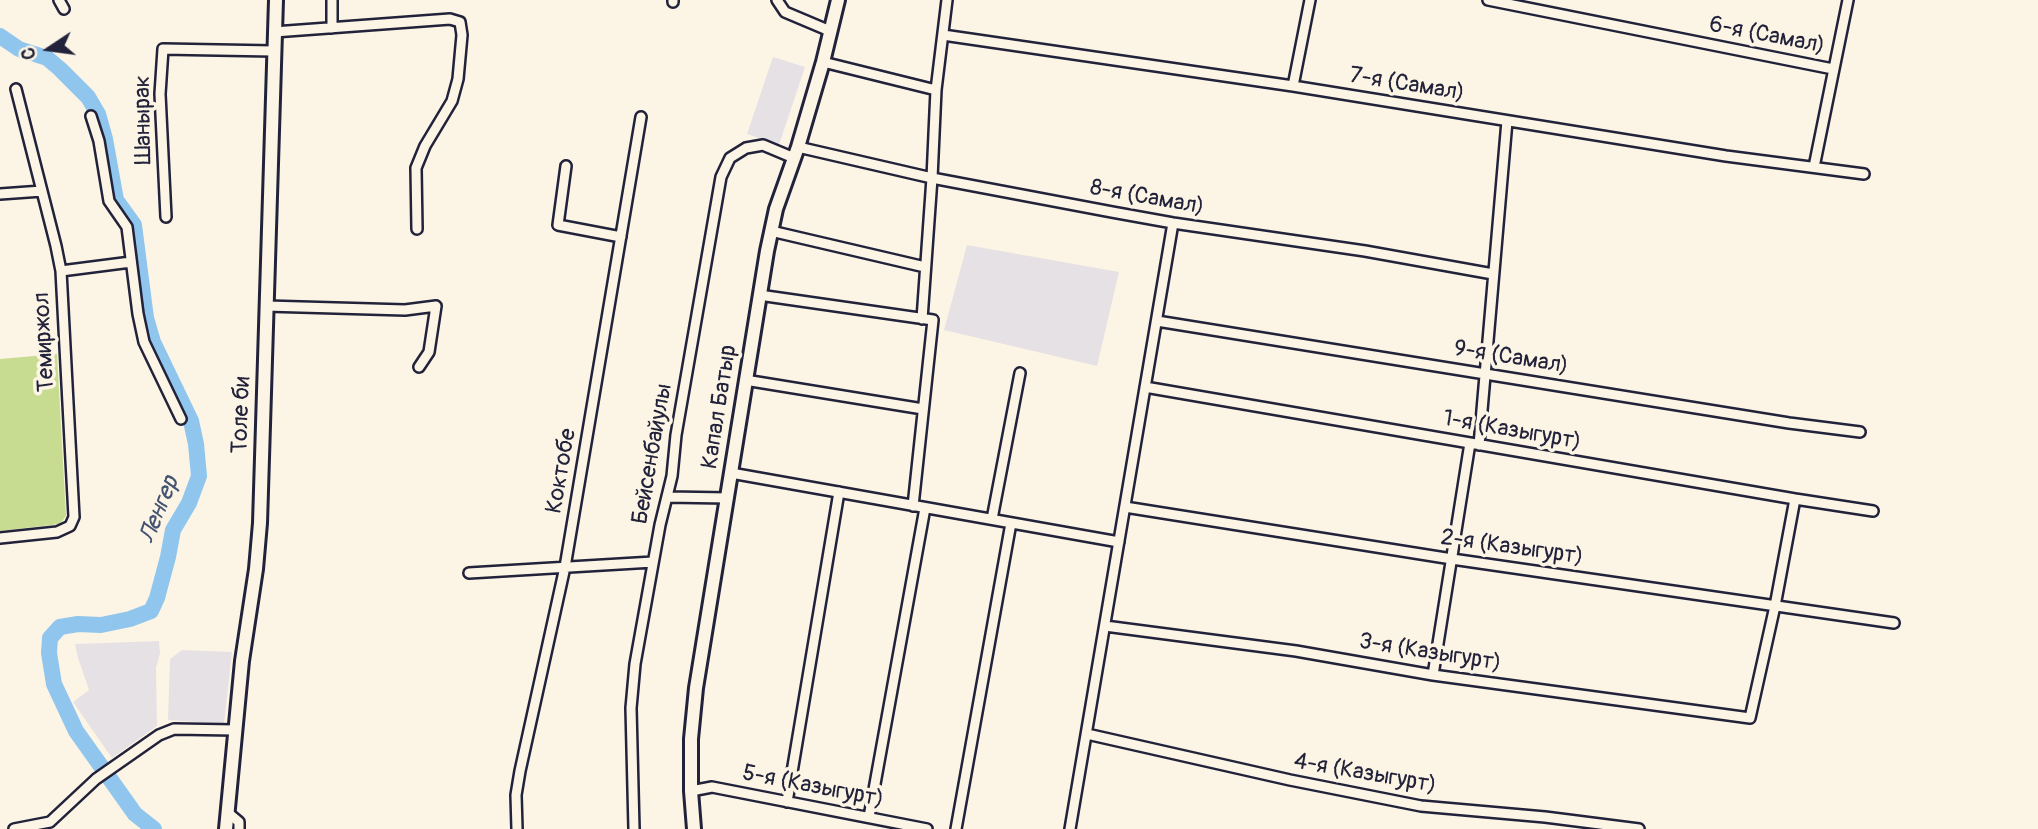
<!DOCTYPE html>
<html>
<head>
<meta charset="utf-8">
<style>
	body { margin:0 }
	#map { position:relative; width:2038px; height:829px; overflow:hidden; background:#fcf5e5; font-family:Pangolin,sans-serif }
	canvas { display:block }
	.north { position:absolute; left:14px; top:14px; width:70px; height:70px; -webkit-text-stroke:5px #fcf5e5; paint-order:stroke; rotate:257deg; font-size:19px; font-weight:700; line-height:28px; text-align:center; color:#22223b }
	.north::after { content:''; display:block; margin:auto; width:24px; height:32px; background:#22223b; clip-path:polygon(50% 0,100% 100%,50% 72%,0 100%) }
</style>
</head>
<body>
<div id="map">
<canvas width="2038" height="829"></canvas>
<div class="north">С</div>
</div>
<script>
const c = document.querySelector('canvas').getContext('2d');
c.lineJoin = 'round';
function paint(path, color) { c.fillStyle = color; c.fill(path, 'evenodd'); }
const shape = rows => new Path2D(rows.map(r => 'M' + r).join(''));
function strokePath(path, color, width, dash) { c.strokeStyle = color; c.lineWidth = width; c.lineCap = dash ? 'butt' : 'round'; c.setLineDash(dash || []); c.stroke(path); }
function label(font, color, halo, rows, align = 'center') {
  c.font = font + ' Pangolin,sans-serif'; c.lineWidth = 7; c.setLineDash([]); c.textBaseline = 'middle'; c.strokeStyle = halo; c.fillStyle = color; for (const [text, x, y, turn = 0] of rows) {
    c.save(); c.translate(x, y); c.rotate((+turn || 0) * Math.PI / 180); c.textAlign = isNaN(turn) ? turn : align; if (halo) c.strokeText(text, 0, 0); c.fillText(text, 0, 0); c.restore();
  }
}
const built = shape([
	[773,57,805,67,779,145,747,134],
	[967,245,1119,272,1097,366,944,330],
	[159,641,160,653,156,668,157,726,112,758,73,702,89,690,78,658,75,644],
	[182,650,232,652,224,724,168,720,170,659]
]);
const green = shape([
	[57,354,66,516,60,524,0,531,0,359]
]);
const river = shape([
	[0,36,19,49,47,58,60,69,88,97,98,114,105,139,116,200,134,225,146,318,153,342,191,421,196,444,199,476,189,503,173,530,168,557,157,598,151,611,130,619,101,625,78,624,60,627,50,638,49,653,54,684,76,731,135,814,154,829]
]);
const street = shape([
	[59,0,64,9],
	[777,0,785,12,830,31],
	[1488,0,1833,69],
	[673,2,673,0],
	[332,28,332,0],
	[274,32,450,19,460,22,462,35,458,79,452,101,425,146,416,168,417,229],
	[943,35,1293,86,1726,156,1864,174],
	[823,62,936,90],
	[1293,86,1310,0],
	[91,116,99,141,109,201,127,227,138,314,144,342,181,419],
	[798,147,932,178,1112,212,1173,223,1365,251,1493,274],
	[566,166,558,225,621,237],
	[1814,167,1848,0],
	[0,194,42,191],
	[166,217,160,94,163,49,273,51],
	[771,231,925,267],
	[61,271,131,262],
	[759,295,933,320,913,506],
	[266,306,405,310,436,306,429,352,419,367],
	[922,319,932,178,936,90,947,0],
	[1157,321,1789,423,1860,432],
	[745,380,923,409],
	[1145,387,1795,499,1873,511],
	[1479,445,1507,121],
	[731,473,1119,542],
	[667,497,728,498],
	[1125,507,1452,559,1894,623],
	[992,519,1020,373],
	[0,538,57,532,70,526,74,517,61,271,56,246,16,89],
	[469,573,653,562],
	[1105,626,1296,651,1433,675,1750,718,1775,606,1795,499],
	[1433,675,1470,443],
	[1087,734,1290,780,1421,806,1545,817,1639,829],
	[691,791,712,787,927,829],
	[787,802,839,492],
	[227,812,239,822,239,829],
	[869,817,925,508],
	[14,829,50,822,96,779,159,735,174,729,235,730],
	[517,829,516,795,520,771,565,567,641,117],
	[634,829,631,708,635,664,660,525,672,476,676,435,721,177,730,158,746,148,763,145,794,158],
	[956,829,1011,523],
	[1070,829,1173,223]
]);
const secondary = shape([
	[226,829,242,661,256,569,260,523,276,0],
	[694,829,691,791,691,739,696,688,767,251,776,209,798,147,823,62,838,0]
]);
const streetNames = [
	["6-я (Самал)",1767,36,11],
	["7-я (Самал)",1407,85,9],
	["Шанырак",144,120,-91],
	["8-я (Самал)",1147,198,10],
	["Темиржол",45,342,-93],
	["9-я (Самал)",1511,358,9],
	["Капал Батыр",720,407,-81],
	["Толе би",242,415,-88],
	["1-я (Казыгурт)",1512,431,10],
	["Бейсенбайулы",653,454,-80],
	["Коктобе",562,471,-80],
	["2-я (Казыгурт)",1512,548,8],
	["3-я (Казыгурт)",1430,653,9],
	["4-я (Казыгурт)",1365,774,10],
	["5-я (Казыгурт)",813,787,11]
];
const waterNames = [
	["Ленгер",160,510,-68]
];
paint(built, '#e6e1e4');
paint(green, '#c8dc91');
strokePath(river, '#90c6ee', 16);
strokePath(street, '#22223b', 14);
strokePath(secondary, '#22223b', 18);
strokePath(street, '#fcf5e5', 9);
strokePath(secondary, '#fcf5e5', 12);
label('23px', '#22223b', '#fcf5e5', streetNames);
label('italic 24px', '#435371', '#fcf5e5', waterNames);
</script>
</body>
</html>
